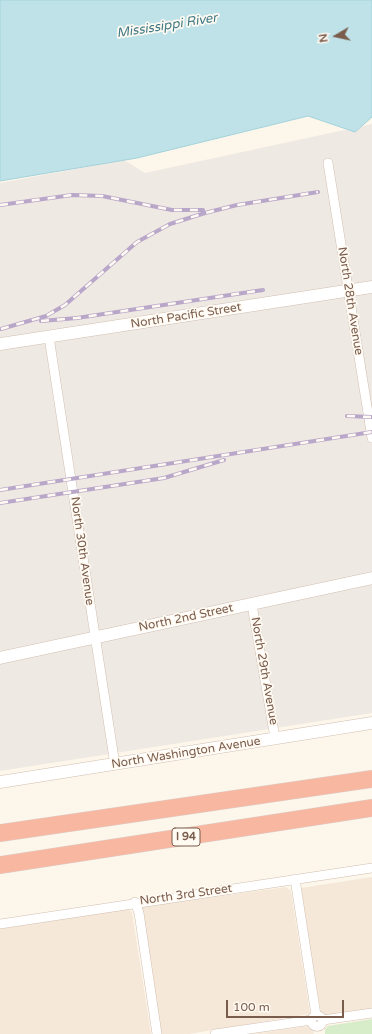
<!DOCTYPE html>
<html>
<head>
<meta charset="utf-8">
<style>
	body { margin:0 }
	#map { position:relative; width:372px; height:1034px; overflow:hidden; background:#fdf6eb; font-family:"Varela Round",sans-serif }
	canvas { display:block }
	.north { position:absolute; left:316px; top:16px; width:40px; height:40px; -webkit-text-stroke:3px #fffaf2; paint-order:stroke; rotate:261deg; font-size:11px; font-weight:700; line-height:16px; text-align:center; color:#7a5c4c }
	.north::after { content:''; display:block; margin:auto; width:14px; height:18px; background:#7a5c4c; clip-path:polygon(50% 0,100% 100%,50% 72%,0 100%) }
	.scale { position:absolute; left:226px; top:1000px; width:118px; height:18px; box-sizing:border-box; border:2px solid #7a5c4c; border-top:0; padding-left:5px; font-size:12px; line-height:14px; white-space:nowrap; color:#7a5c4c; -webkit-text-stroke:3px #fffaf2; paint-order:stroke }
</style>
</head>
<body>
<div id="map">
<canvas width="372" height="1034"></canvas>
<div class="north">N</div>
<div class="scale">100 m</div>
</div>
<script>
const c = document.querySelector('canvas').getContext('2d');
c.lineJoin = 'round';
function paint(path, color) { c.fillStyle = color; c.fill(path, 'evenodd'); }
const shape = rows => new Path2D(rows.map(r => 'M' + r).join(''));
function strokePath(path, color, width, dash) { c.strokeStyle = color; c.lineWidth = width; c.lineCap = dash ? 'butt' : 'round'; c.setLineDash(dash || []); c.stroke(path); }
function label(font, color, halo, rows, align = 'center') {
  c.font = font + ' "Varela Round",sans-serif'; c.lineWidth = 3.5; c.setLineDash([]); c.textBaseline = 'middle'; c.strokeStyle = halo; c.fillStyle = color; for (const [text, x, y, turn = 0] of rows) {
    c.save(); c.translate(x, y); c.rotate((+turn || 0) * Math.PI / 180); c.textAlign = isNaN(turn) ? turn : align; if (halo) c.strokeText(text, 0, 0); c.fillText(text, 0, 0); c.restore();
  }
}
const residential = shape([
	[372,877,372,1009,324,1016,321,1013,300,891,301,888],
	[286,887,291,891,310,1014,189,1034,161,1034,141,907],
	[127,909,132,912,151,1034,0,1034,0,929],
	[308,1026,311,1027,314,1034,254,1034]
]);
const industrial = shape([
	[372,124,372,713,0,771,0,183,124,160,145,173]
]);
const green = shape([
	[372,1019,372,1034,325,1034,325,1029,328,1026]
]);
const water = shape([
	[0,0,372,0,372,117,355,132,308,116,137,158,0,181,0,0]
]);
const minor = shape([
	[328,163,372,438],
	[49,337,115,765],
	[252,605,275,738],
	[295,879,316,1015],
	[135,902,139,913,157,1034],
	[0,924,372,868],
	'311.5 1021a5.5 5.5 0 1 1 11 0a5.5 5.5 0 1 1-11 0Z',
	[323,1020,372,1013],
	[215,1034,312,1020]
]);
const tertiary = shape([
	[0,344,372,287],
	[0,658,372,578],
	[0,782,372,723]
]);
const motorway = shape([
	[0,833,372,779],
	[0,865,372,808]
]);
const rail = shape([
	[0,205,72,195,102,196,172,210,203,210],
	[41,321,77,318,263,290],
	[1,329,46,316,65,305,137,242,170,224,205,213,237,205,318,192],
	[347,416,372,417],
	[0,490,372,432],
	[0,503,164,478,224,460]
]);
const shields = [
	[186,837,28]
];
const shieldNames = [
	["I 94",186,837]
];
const streetNames = [
	["North 28th Avenue",350,301,81],
	["North Pacific Street",186,316,-9],
	["North 30th Avenue",82,551,82],
	["North 2nd Street",186,618,-12],
	["North 29th Avenue",264,671,80],
	["North Washington Avenue",186,753,-9],
	["North 3rd Street",186,895,-8]
];
const waterNames = [
	["Mississippi River",167,26,-9]
];
paint(residential, '#f5e8d9');
paint(industrial, '#efe9e3');
paint(green, '#d7ecc8');
paint(water, '#bee2e8');
strokePath(water, '#a3d2db', 1);
strokePath(minor, '#d1beaf', 10);
strokePath(tertiary, '#d1beaf', 13);
strokePath(motorway, '#dad1cd', 18);
strokePath(minor, '#fff', 9);
strokePath(tertiary, '#fff', 12);
strokePath(motorway, '#f8b7a1', 17);
strokePath(rail, '#b9a7c9', 4);
strokePath(rail, '#fffaf2', 2.5, [8]);
for (const [x, y, w] of shields) { const box = new Path2D(); box.roundRect(x - w / 2, y - 9, w, 18, 3); c.fillStyle = '#fffaf2'; c.fill(box); strokePath(box, '#7a5c4c', 1); }
label('bold 11px', '#7a5c4c', null, shieldNames);
label('12px', '#7a5c4c', '#fffaf2', streetNames);
label('italic 13px', '#417b87', '#fffaf2', waterNames);
</script>
</body>
</html>
